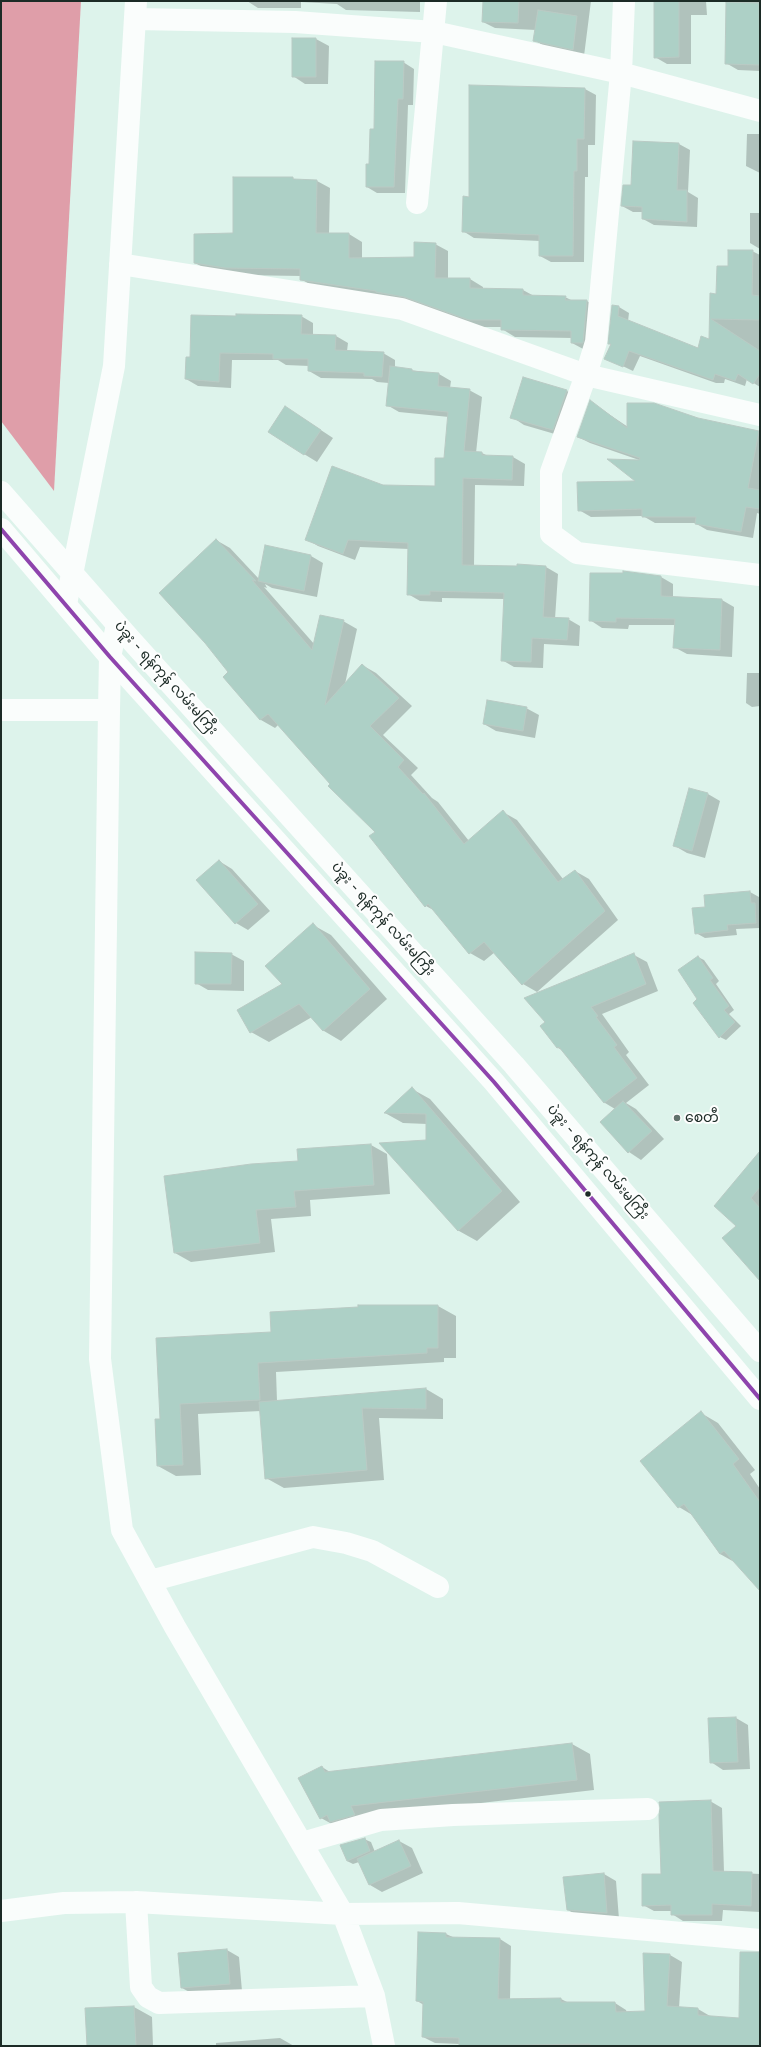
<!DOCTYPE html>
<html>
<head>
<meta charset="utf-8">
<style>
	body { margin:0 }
	#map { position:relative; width:761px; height:2047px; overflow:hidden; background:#ddf3eb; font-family:"Libre Baskerville",serif }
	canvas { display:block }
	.frame { position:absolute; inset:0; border:2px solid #1c2b26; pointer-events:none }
</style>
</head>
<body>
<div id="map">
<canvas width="761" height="2047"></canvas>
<div class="frame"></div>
</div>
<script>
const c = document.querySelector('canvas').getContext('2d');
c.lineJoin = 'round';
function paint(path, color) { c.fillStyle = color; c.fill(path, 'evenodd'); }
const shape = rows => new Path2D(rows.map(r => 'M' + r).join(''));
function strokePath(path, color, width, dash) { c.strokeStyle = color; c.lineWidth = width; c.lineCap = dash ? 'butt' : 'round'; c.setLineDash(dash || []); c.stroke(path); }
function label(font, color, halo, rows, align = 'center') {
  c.font = font + ' "Libre Baskerville","Noto Sans Myanmar",serif'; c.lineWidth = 4; c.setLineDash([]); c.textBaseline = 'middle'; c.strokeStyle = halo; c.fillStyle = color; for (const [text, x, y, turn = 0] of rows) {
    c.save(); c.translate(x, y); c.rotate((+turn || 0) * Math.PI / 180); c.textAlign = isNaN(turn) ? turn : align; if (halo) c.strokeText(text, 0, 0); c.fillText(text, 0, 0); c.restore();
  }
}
const water = shape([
	[1,1,81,1,54,491,1,421]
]);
const shadow = shape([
	[247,1,420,1,420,12,346,10,337,4,301,2,301,8,258,8],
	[484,1,591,1,584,56,546,47,534,40,536,30,495,28,483,22],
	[655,1,706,1,707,15,691,15,691,64,667,64,655,57],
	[741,1,760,1,760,71,738,70,726,63],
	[293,39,316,39,329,46,328,84,305,84,293,76],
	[403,62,414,69,413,105,408,105,405,193,377,193,367,187,375,130],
	[585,89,596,95,595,145,588,145,588,177,585,177,584,262,551,262,540,256,540,241,474,238,463,231,470,198],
	[747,134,760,134,760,173,746,166],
	[679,144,690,150,688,192,698,198,697,227,654,225,643,219,643,212,633,212,622,206,632,186],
	[292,178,296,180,317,181,330,188,329,234,349,234,362,242,362,259,415,258,435,244,448,251,448,279,470,279,483,287,483,289,523,290,534,296,565,297,573,301,587,301,600,309,585,350,572,343,572,338,515,337,502,329,502,327,483,327,314,287,301,279,301,276,239,275,208,270,195,263,234,234],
	[750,213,760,213,760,249,750,243],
	[752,251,760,255,760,387,747,379,745,386,725,379,724,383,716,383,640,356,633,371,606,358,611,344,609,343,619,307,629,313,628,321,698,349,710,340,711,294,717,295,729,267],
	[192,316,301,316,313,323,313,335,336,336,348,343,347,351,383,353,395,360,395,368,439,374,451,381,450,388,469,390,482,397,476,453,482,453,488,456,513,457,525,464,524,486,475,485,474,566,546,567,558,574,555,619,568,619,580,626,579,646,544,644,543,668,514,667,502,660,505,599,442,598,442,602,420,601,408,594,409,549,360,547,355,560,318,546,306,539,383,486,436,487,445,459,449,417,399,412,387,405,389,383,377,382,372,379,321,378,309,371,309,366,286,365,278,360,232,360,231,388,198,386,186,379,191,358],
	[524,379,567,391,579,398,565,437,524,425,512,417],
	[591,402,628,427,697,419,760,433,760,514,757,513,753,538,707,530,695,523,655,523,643,516,591,517,579,510,638,481,642,461,590,443,578,437],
	[298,415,333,438,317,462,304,454],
	[216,540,230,548,259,579,311,556,323,563,317,597,272,588,265,584,267,588,264,587,315,645,343,621,357,629,345,684,362,665,376,673,412,706,383,735,418,768,411,775,432,798,438,802,469,841,503,812,517,820,563,879,575,871,589,879,618,920,537,992,523,984,495,952,484,961,470,953,435,911,426,906,402,878,371,836,376,832,278,725,275,728,261,720,224,677,229,673],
	[661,577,673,584,673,598,722,600,734,607,732,657,687,654,674,647,675,625,629,625,628,629,602,628,590,620],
	[747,673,760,673,760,706,752,707,746,703],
	[526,708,539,715,535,738,496,731,484,724],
	[690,789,708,794,720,801,705,858,687,853,675,846],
	[219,861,232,869,270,911,248,930,236,923],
	[750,892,759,897,760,928,736,929,737,935,705,938,696,933,706,907,705,896],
	[313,925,331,935,387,999,341,1041,324,1031,312,1017,269,1042,251,1032,283,985],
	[231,954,244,961,244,991,208,990,196,983],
	[634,955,647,962,658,991,602,1014,629,1052,626,1055,649,1085,626,1103,636,1109,664,1139,641,1160,629,1152,601,1122,615,1109,605,1103,564,1051,558,1048,541,1027],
	[698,957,704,960,719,981,716,984,734,1010,729,1014,741,1026,726,1040,720,1037,699,999],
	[412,1089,430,1099,520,1202,477,1241,459,1231,381,1144,427,1141,427,1124,403,1123,385,1113],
	[371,1145,387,1154,390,1194,310,1200,311,1216,271,1219,275,1252,191,1262,175,1253,299,1162,298,1150],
	[760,1153,760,1279,746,1229,732,1220],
	[438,1306,456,1316,456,1358,444,1358,444,1362,276,1372,277,1401,426,1389,443,1399,443,1419,379,1418,384,1480,284,1488,266,1478,261,1411,198,1414,201,1475,176,1476,158,1466,161,1420,157,1339,272,1333],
	[701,1413,718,1423,755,1470,750,1474,760,1489,760,1589,736,1563,720,1554,694,1516,679,1507,642,1461],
	[736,1718,748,1725,750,1769,723,1770,711,1762],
	[572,1744,590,1754,594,1790,368,1816,339,1828,321,1818,322,1767,330,1772],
	[710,1801,722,1808,724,1872,760,1874,760,1912,723,1910,722,1921,683,1921,672,1914,672,1911,654,1911,643,1905],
	[364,1839,371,1842,375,1852,399,1841,412,1848,423,1873,382,1892,370,1885,359,1862,353,1864,347,1861],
	[604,1874,616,1881,619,1919,580,1917,568,1910],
	[419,1933,446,1934,455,1938,500,1939,511,1946,510,2000,561,1999,569,2003,615,2003,626,2010,627,2013,646,2012,670,1955,682,1962,679,2008,698,2009,710,2016,740,2019,760,1953,760,2046,460,2046,460,2044,435,2043,423,2037,424,2005,417,2001],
	[227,1950,239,1957,242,1991,195,1995,182,1988],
	[134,2007,152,2017,153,2046,88,2046,86,2008],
	[280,2038,294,2046,216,2046,216,2043]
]);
const building = shape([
	[483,1,519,1,518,23,482,22,483,1],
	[654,1,679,1,679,57,654,58,654,1],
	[726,2,759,3,760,65,725,64,726,2],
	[538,10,577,16,573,50,533,41,538,10],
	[292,38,316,38,316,77,292,77,292,38],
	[375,61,404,61,403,99,398,99,394,187,366,187,366,164,369,164,370,129,374,129,375,61],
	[469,85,585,88,584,139,577,139,577,171,574,171,573,256,539,256,539,235,462,232,463,196,469,197,469,85],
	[633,141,679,143,677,190,687,190,687,222,642,219,642,207,621,206,623,185,631,185,633,141],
	[233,177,293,177,293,179,317,180,316,233,349,233,349,258,414,257,414,242,436,243,435,278,470,278,470,288,523,289,523,295,566,296,565,300,587,300,583,343,571,343,571,331,501,330,501,320,469,320,404,297,376,292,376,291,300,280,300,269,225,268,194,263,194,234,233,233,233,177],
	[728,250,753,250,752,295,760,296,760,320,711,319,760,351,760,374,753,384,738,374,735,381,715,374,713,380,629,351,623,367,604,359,611,344,608,344,612,305,619,306,618,316,698,348,701,336,709,339,710,293,716,294,717,266,728,266,728,250],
	[236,314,302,315,301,334,336,335,335,350,384,352,382,377,364,376,364,373,308,371,308,359,273,359,273,354,220,353,219,382,185,379,186,357,190,357,191,315,236,316,236,314],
	[390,366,412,369,412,371,439,373,438,386,470,389,464,451,482,452,482,455,513,456,512,480,463,478,462,565,517,566,517,564,546,566,543,617,569,618,567,640,532,638,531,662,501,661,504,593,430,591,430,595,407,595,408,543,348,540,343,554,305,540,332,466,383,485,435,486,435,458,444,458,448,412,386,406,390,366],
	[523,377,567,390,553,430,510,418,523,377],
	[590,400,627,428,627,403,654,403,698,418,759,431,748,488,760,490,760,509,746,507,741,532,695,524,696,517,642,517,642,509,578,511,577,482,635,481,607,459,639,460,640,458,577,437,590,400],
	[285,406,321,430,304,455,268,432,285,406],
	[216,539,256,581,252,580,312,650,320,615,344,620,325,705,362,664,399,698,370,726,404,760,398,767,423,794,424,793,464,844,503,810,558,882,575,870,605,911,522,985,484,942,469,954,428,904,425,907,369,836,375,832,328,786,330,784,268,714,260,720,223,677,228,672,205,643,159,593,216,539],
	[265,545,311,555,304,591,258,581,265,545],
	[623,571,661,576,661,596,722,599,720,650,673,648,675,619,616,618,616,622,589,621,590,573,623,573,623,571],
	[487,700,527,707,523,731,483,724,487,700],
	[689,788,708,793,692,851,673,846,689,788],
	[219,860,258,904,235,924,196,880,219,860],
	[750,891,751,903,755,903,756,923,727,925,728,930,695,934,692,908,705,907,704,895,750,891],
	[313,923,370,989,323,1031,299,1004,250,1033,237,1010,282,984,265,966,313,923],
	[195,952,232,953,231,984,195,984,195,952],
	[634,953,646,984,591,1007,598,1016,596,1017,617,1045,614,1047,637,1078,604,1103,559,1047,557,1048,540,1026,545,1022,524,998,634,953],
	[698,956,713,978,710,980,729,1006,724,1010,735,1022,719,1038,693,1003,697,999,678,970,698,956],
	[412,1087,502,1191,458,1231,379,1143,426,1140,426,1114,384,1113,412,1087],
	[623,1101,652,1131,628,1153,600,1122,623,1101],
	[371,1144,374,1185,294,1191,296,1207,256,1210,260,1243,174,1253,164,1176,251,1164,298,1161,297,1149,371,1144],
	[760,1151,760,1187,751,1198,760,1208,760,1281,722,1238,736,1226,714,1206,760,1151],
	[358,1305,438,1305,438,1348,427,1348,427,1353,258,1363,260,1400,180,1404,183,1465,157,1466,155,1419,160,1419,156,1338,271,1332,270,1312,358,1307,358,1305],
	[426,1388,426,1409,362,1408,367,1470,265,1479,259,1402,426,1388],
	[701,1411,739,1459,733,1464,760,1502,760,1591,724,1551,720,1554,684,1504,678,1508,640,1461,701,1411],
	[736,1717,738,1762,710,1763,708,1718,736,1717],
	[572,1743,577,1780,351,1806,355,1815,330,1822,327,1815,320,1819,298,1778,322,1766,325,1772,572,1743],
	[711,1800,713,1871,752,1872,751,1906,712,1904,712,1915,671,1915,671,1905,642,1906,642,1874,661,1874,659,1815,660,1808,659,1802,711,1800],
	[365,1838,370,1851,347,1861,340,1845,365,1838],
	[399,1840,411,1866,369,1885,357,1859,399,1840],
	[604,1873,607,1913,567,1910,563,1877,604,1873],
	[418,1932,446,1933,446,1937,500,1938,498,1999,561,1998,561,2002,615,2002,616,2012,645,2011,643,1953,670,1954,667,2006,698,2008,698,2015,739,2018,740,1952,760,1952,760,2046,590,2046,590,2044,459,2046,459,2038,422,2037,423,2002,416,2001,418,1932],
	[227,1949,230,1984,181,1988,178,1953,227,1949],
	[134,2006,136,2046,87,2046,85,2008,134,2006]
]);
const minor = shape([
	[624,1,621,73,596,342,586,375,551,472,551,534,577,553,760,575],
	[135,19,295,22,434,32,621,73,760,111],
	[417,203,436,1],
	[120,264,402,309,586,375,760,415],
	[66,604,114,366,136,1],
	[117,625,110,657,109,710,100,1359,122,1530,175,1627,343,1914,374,1996,384,2046],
	[1,710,109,710],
	[150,1581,313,1537,346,1543,372,1551,438,1587],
	[302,1843,381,1820,453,1815,648,1809],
	[136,1902,141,1987,148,1997,159,2003,374,1996],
	[1,1911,64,1903,136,1902,343,1914,458,1913,760,1940]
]);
const highway = shape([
	[1,492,130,639,514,1065,760,1351],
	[1,529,110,657,494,1082,760,1399]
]);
const bus1 = shape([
	[1,529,110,657,494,1082,760,1399]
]);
const markers = [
	[677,1118,4,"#60716b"],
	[588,1194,3.5,"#1c2b26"]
];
const streetNames = [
	["ပဲခူး - ရန်ကုန် လမ်းမကြီး",166,678,48],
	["ပဲခူး - ရန်ကုန် လမ်းမကြီး",383,919,48],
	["ပဲခူး - ရန်ကုန် လမ်းမကြီး",598,1162,49]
];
const poiNames = [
	["စေတီ",685,1118]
];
paint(water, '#df9ea9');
paint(shadow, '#0003');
paint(building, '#add0c6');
strokePath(building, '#b9cac4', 1);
strokePath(minor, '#fafdfc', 22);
strokePath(highway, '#fafdfc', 22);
strokePath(bus1, '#8e44ad', 4);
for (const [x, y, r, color] of markers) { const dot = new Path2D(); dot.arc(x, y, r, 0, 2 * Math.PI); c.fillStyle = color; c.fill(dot); strokePath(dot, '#fefefe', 1.5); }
label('14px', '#1c2b26', '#fefefe', streetNames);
label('14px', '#1c2b26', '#fefefe', poiNames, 'left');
</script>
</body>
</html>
